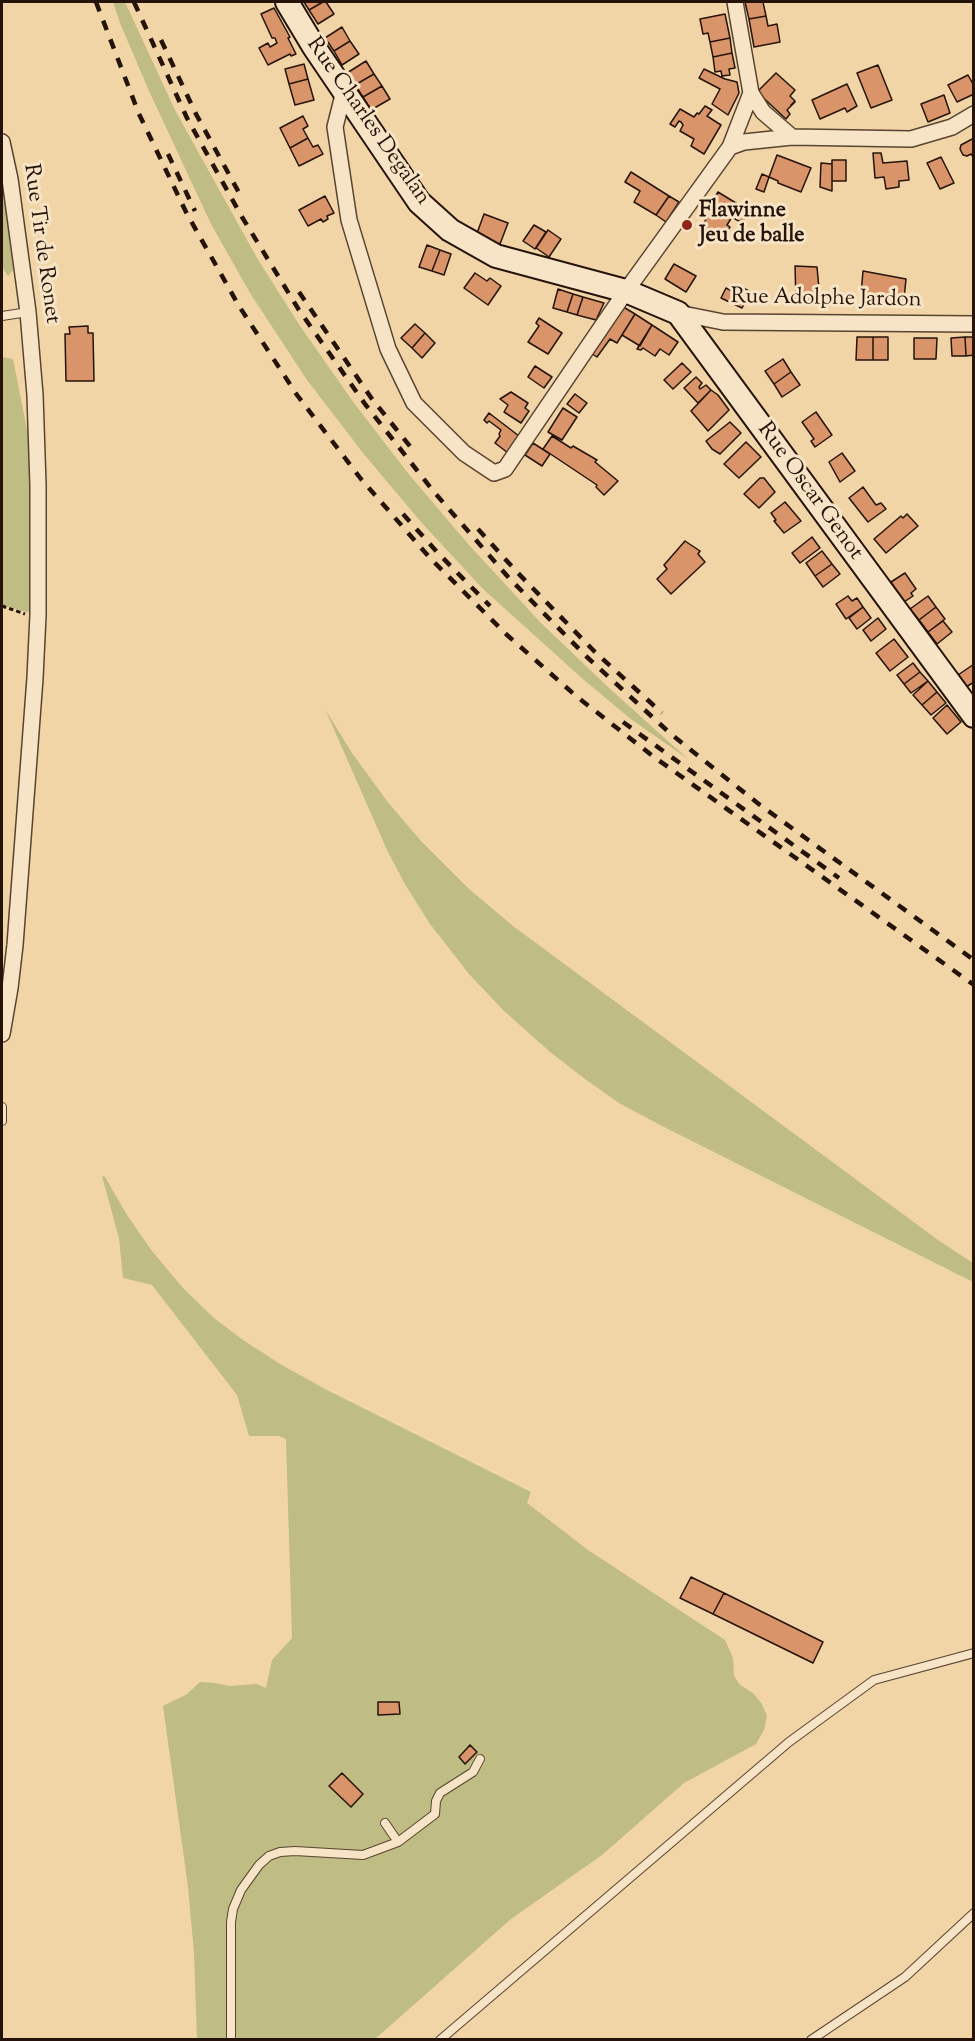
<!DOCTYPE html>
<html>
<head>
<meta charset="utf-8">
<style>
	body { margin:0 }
	#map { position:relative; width:975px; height:2041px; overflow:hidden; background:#f2d5a7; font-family:"Sorts Mill Goudy",serif }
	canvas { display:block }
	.frame { position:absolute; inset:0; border:3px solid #25130a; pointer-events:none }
</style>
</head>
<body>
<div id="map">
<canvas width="975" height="2041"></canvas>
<div class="frame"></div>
</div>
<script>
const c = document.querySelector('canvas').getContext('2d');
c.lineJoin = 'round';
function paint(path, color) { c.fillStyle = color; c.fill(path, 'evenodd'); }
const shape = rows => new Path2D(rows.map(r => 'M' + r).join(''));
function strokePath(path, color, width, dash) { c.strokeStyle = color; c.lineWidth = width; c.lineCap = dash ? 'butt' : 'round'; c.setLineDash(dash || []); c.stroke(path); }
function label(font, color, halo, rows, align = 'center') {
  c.font = font + ' "Sorts Mill Goudy",serif'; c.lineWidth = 6; c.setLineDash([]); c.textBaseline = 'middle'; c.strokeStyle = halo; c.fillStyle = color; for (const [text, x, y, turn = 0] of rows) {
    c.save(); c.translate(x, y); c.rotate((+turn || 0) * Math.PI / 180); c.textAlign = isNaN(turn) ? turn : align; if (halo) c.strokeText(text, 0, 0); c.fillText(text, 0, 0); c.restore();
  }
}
const green = shape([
	[113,2,125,2,175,110,257,258,300,326,354,403,407,472,469,545,541,623,609,688,688,759,632,720,584,680,483,589,421,522,363,453,307,380,250,293,211,224,149,91,120,23],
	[2,142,22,259,8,276,2,267],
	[2,357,13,359,38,485,38,615,2,605],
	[325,709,352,753,387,801,420,840,469,889,513,926,938,1240,973,1263,973,1282,662,1126,619,1103,585,1079,550,1052,503,1010,469,974,430,924,406,886,387,850],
	[102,1176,105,1177,127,1215,152,1251,183,1288,214,1318,243,1340,280,1364,325,1389,531,1492,527,1503,588,1550,725,1640,733,1658,734,1676,740,1685,753,1693,762,1704,767,1716,764,1730,756,1744,684,1783,602,1855,511,1919,375,2039,197,2039,194,1953,188,1887,163,1706,187,1694,200,1682,215,1683,229,1686,257,1684,266,1688,272,1660,292,1638,286,1439,279,1436,249,1436,237,1395,152,1285,123,1278,119,1238]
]);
const building = shape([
	[304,2,323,2,309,10,304,2],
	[323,2,326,2,334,14,318,24,309,10,323,2],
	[745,2,763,2,766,16,749,19,745,2],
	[274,8,290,37,288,38,296,54,291,56,290,54,268,65,259,48,268,43,270,47,277,43,275,38,272,38,261,14,274,8],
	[725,14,730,38,710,42,708,33,703,34,700,19,725,14],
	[766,16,768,26,777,24,780,42,754,47,749,19,766,16],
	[342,27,350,41,334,51,325,38,342,27],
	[730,38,732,53,713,57,710,42,730,38],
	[350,41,359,54,342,65,334,51,350,41],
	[732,53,735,68,729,69,730,75,722,76,721,71,715,72,713,57,732,53],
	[366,61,374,74,355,85,347,73,366,61],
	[304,64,308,79,289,84,285,69,304,64],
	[878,65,892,100,871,108,857,73,878,65],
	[704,69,725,79,737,82,739,93,728,115,712,104,720,89,699,78,704,69],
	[776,73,795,90,790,96,795,101,791,105,795,102,787,110,790,114,786,119,757,92,776,73],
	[374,74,382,86,363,97,355,85,374,74],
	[968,75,974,86,974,94,957,102,948,85,968,75],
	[308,79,314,100,295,105,289,84,308,79],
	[847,84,857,106,847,112,845,108,820,119,812,100,847,84],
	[382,86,390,99,371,110,363,97,382,86],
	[944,95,950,113,928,122,921,104,944,95],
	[705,106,712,110,707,116,721,125,704,154,691,146,694,139,680,131,683,125,681,122,679,121,675,127,670,124,680,109,694,117,697,113,699,114,705,106],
	[303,116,308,126,303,129,308,138,290,148,280,128,303,116],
	[308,138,313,147,318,145,323,154,299,166,290,148,308,138],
	[974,138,974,158,971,154,967,156,963,155,960,149,961,145,974,138],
	[873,153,881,153,883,163,907,161,909,180,899,181,899,187,886,189,884,177,875,178,873,153],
	[777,155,811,168,801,192,778,183,778,181,769,177,764,192,756,189,762,174,769,177,777,155],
	[941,157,954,183,940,189,927,163,941,157],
	[832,160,846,160,846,181,832,181,832,160],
	[821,163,832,164,832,191,820,187,821,163],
	[631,172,669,196,656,215,634,202,640,191,625,182,631,172],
	[718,192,749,211,742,223,732,217,727,225,730,227,721,240,701,228,709,214,712,216,717,208,711,204,718,192],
	[325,196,334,213,327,216,328,219,323,222,321,219,308,226,299,210,325,196],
	[669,196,679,202,666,222,656,215,669,196],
	[484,214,508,223,500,244,476,236,484,214],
	[534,225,546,232,535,249,523,241,534,225],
	[548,230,561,239,549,257,536,248,548,230],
	[427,245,440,250,432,271,419,267,427,245],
	[440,250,451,254,444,275,432,271,440,250],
	[674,264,696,276,686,292,665,279,674,264],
	[795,266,817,267,820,300,796,301,795,266],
	[863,271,906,279,904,299,861,294,863,271],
	[475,273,487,281,490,278,501,286,488,305,464,288,475,273],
	[737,285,751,292,742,308,721,298,726,288,734,292,737,285],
	[558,289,573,294,567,312,553,308,558,289],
	[573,294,583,297,577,315,567,312,573,294],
	[583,297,604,303,596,320,577,315,583,297],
	[620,308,625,308,635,314,617,343,610,339,597,357,588,351,620,308],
	[635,314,652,325,640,346,622,335,635,314],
	[539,318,562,333,548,354,528,342,539,326,536,323,539,318],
	[415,324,425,333,412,348,401,338,415,324],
	[652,325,678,342,669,355,660,349,655,356,643,348,641,350,637,349,652,325],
	[88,326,88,333,93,333,94,381,66,381,65,334,70,334,69,327,88,326],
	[425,333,435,343,422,358,412,348,425,333],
	[857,337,873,337,873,360,856,360,857,337],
	[873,337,888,337,888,360,873,360,873,337],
	[965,337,966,356,952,356,951,338,965,337],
	[965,337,974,337,974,355,966,356,965,337],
	[914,338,937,338,936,359,914,359,914,338],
	[783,359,791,372,774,384,765,371,783,359],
	[682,363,691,372,673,389,664,380,682,363],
	[535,366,552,377,544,388,528,377,535,366],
	[791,372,800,385,782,397,774,384,791,372],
	[696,377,702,383,699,387,700,389,706,385,711,390,698,403,684,388,696,377],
	[711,390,718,395,729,410,708,431,691,411,711,390],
	[511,392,528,403,525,408,529,411,521,423,504,412,508,405,500,399,511,392],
	[575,394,587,403,579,413,567,404,575,394],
	[563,408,577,417,562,440,548,432,563,408],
	[816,412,832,435,815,447,811,441,814,439,802,422,816,412],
	[489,413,519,436,508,453,495,443,500,436,499,434,501,430,489,421,487,423,484,420,489,413],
	[730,422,741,433,720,454,712,449,706,441,730,422],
	[552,436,571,448,573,446,597,460,595,462,618,481,604,495,596,487,597,485,543,449,552,436],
	[746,442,761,457,739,478,724,464,746,442],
	[533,443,550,454,542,466,525,455,533,443],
	[842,453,855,471,840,482,829,462,842,453],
	[760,478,764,478,775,492,759,508,744,494,760,478],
	[863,487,876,505,881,503,886,509,868,522,849,498,863,487],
	[785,502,801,521,784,533,774,521,776,520,771,513,785,502],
	[907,514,918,526,886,553,874,539,901,516,903,518,907,514],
	[812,537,820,548,800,563,792,553,812,537],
	[685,541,700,551,698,554,705,562,671,594,657,579,667,569,664,565,685,541],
	[822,551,832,564,815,576,806,563,822,551],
	[832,564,840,574,823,587,815,576,832,564],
	[905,573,916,589,911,593,913,596,904,602,891,582,905,573],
	[848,596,852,601,857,598,863,607,846,619,836,604,848,596],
	[928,596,936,607,919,620,910,609,928,596],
	[863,607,871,618,857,629,849,618,863,607],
	[936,607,945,619,928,632,919,620,936,607],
	[878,618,886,629,871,641,863,630,878,618],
	[943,621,952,632,937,644,928,632,943,621],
	[894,639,908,657,890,671,876,653,894,639],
	[913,663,920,672,904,684,897,675,913,663],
	[974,664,974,682,966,687,958,675,974,664],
	[920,672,928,681,911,693,904,684,920,672],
	[928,681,937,692,922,705,913,695,928,681],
	[937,692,946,703,931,715,922,705,937,692],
	[947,705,961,722,947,734,933,718,947,705],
	[691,1577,724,1593,713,1614,680,1598,691,1577],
	[724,1593,823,1642,813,1663,713,1614,724,1593],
	[378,1702,399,1702,400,1714,378,1715,378,1702],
	[470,1745,477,1752,465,1764,459,1757,470,1745],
	[342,1773,363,1794,351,1807,329,1786,342,1773]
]);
const path = shape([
	[2,606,25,614]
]);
const lane = shape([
	[2,316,28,312],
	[2,1107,2,1121],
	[385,1823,398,1842],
	[231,2040,231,1922,233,1909,241,1890,259,1865,269,1856,280,1852,295,1851,363,1855,398,1842,435,1814,436,1801,440,1793,473,1772,480,1759],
	[440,2040,789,1742,874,1680,974,1653],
	[811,2040,905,1977,974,1913]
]);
const street = shape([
	[735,2,751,93,763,112,792,137],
	[344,91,335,127,349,220,388,349,414,403,464,453,494,473,505,469,626,291,730,147,744,142,792,137,911,139,952,127,974,114],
	[2,142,10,179,28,312,35,395,38,485,38,615,35,678,15,945,10,988,2,1034],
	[730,147,751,93],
	[678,313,723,322,974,324]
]);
const secondary = shape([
	[287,2,314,47,419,202,450,230,496,256,626,291,678,313,974,716]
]);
const rail = shape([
	[96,2,139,114,187,214,239,306,297,395,361,479,430,558,507,635,576,696,654,757,974,985],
	[134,2,187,118,242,217,299,310,365,404,434,492,509,578,588,658,672,735,760,805,974,960],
	[161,40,196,114,243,200],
	[168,154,195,211],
	[299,292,372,399,413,450],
	[403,514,437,552,490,606],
	[478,529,516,571,594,651,662,713],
	[623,722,839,878]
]);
const markers = [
	[687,225,6,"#8f2418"]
];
const streetNames = [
	["Rue Charles Degalan",367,122,55],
	["Rue Tir de Ronet",40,244,82],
	["Rue Adolphe Jardon",826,300,1],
	["Rue Oscar Genot",809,492,54]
];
const poiNames = [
	["Flawinne",699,212],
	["Jeu de balle",699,237]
];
paint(green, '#bfbc84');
paint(building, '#d99469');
strokePath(building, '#25130a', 1.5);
strokePath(lane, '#584431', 10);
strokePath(street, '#584431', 18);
strokePath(secondary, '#25130a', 26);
strokePath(path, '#25130a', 3, [4.5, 3]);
strokePath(lane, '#f7e4c6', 8);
strokePath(street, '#f7e4c6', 15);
strokePath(secondary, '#f7e4c6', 22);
strokePath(rail, '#25130a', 4.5, [10, 10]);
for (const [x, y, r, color] of markers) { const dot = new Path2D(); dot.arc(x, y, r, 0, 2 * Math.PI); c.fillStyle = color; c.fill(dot); strokePath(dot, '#f7e4c6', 2); }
label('22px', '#25130a', '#f7e4c6', streetNames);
label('bold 22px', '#25130a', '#f7e4c6', poiNames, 'left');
</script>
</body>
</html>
